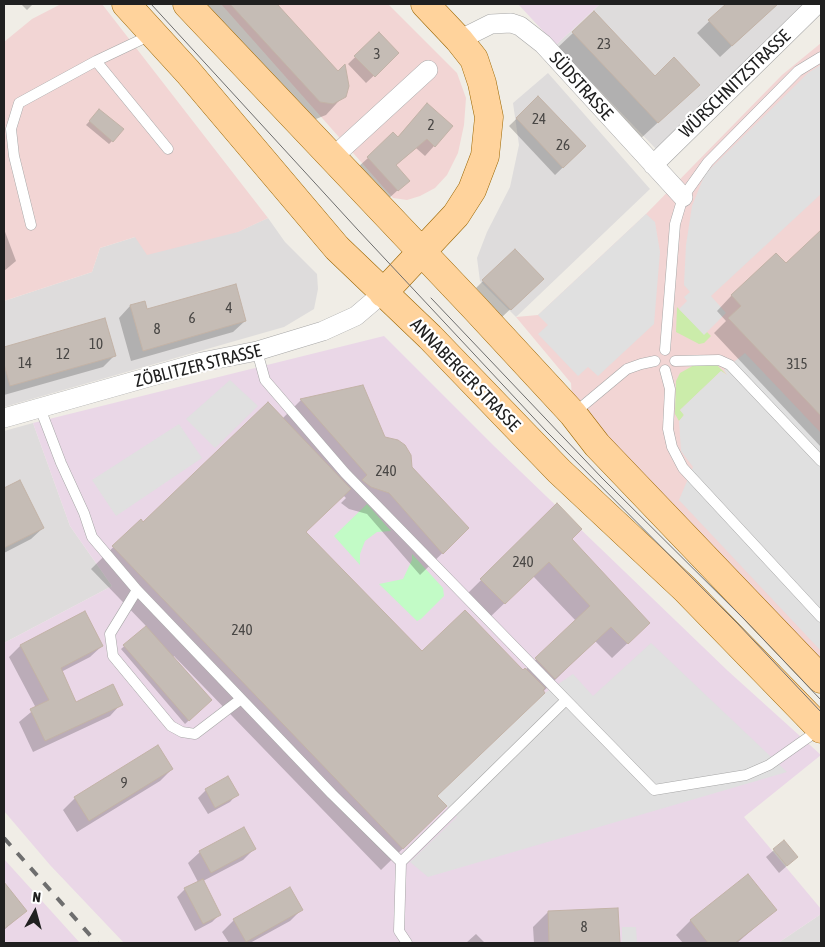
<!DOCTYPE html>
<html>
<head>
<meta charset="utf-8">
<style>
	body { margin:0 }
	#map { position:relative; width:825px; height:947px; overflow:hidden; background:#f0ede6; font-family:"Asap Condensed",sans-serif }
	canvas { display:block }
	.frame { position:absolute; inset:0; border:5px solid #202020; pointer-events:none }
	.north { position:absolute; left:10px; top:887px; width:50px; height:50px; -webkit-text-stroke:4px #fff; paint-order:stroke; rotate:7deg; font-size:14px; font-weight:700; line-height:20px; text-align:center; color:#202020 }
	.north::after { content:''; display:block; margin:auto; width:18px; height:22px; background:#202020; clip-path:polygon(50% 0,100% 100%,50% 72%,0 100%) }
</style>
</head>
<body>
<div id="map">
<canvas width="825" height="947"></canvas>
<div class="frame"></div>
<div class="north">N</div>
</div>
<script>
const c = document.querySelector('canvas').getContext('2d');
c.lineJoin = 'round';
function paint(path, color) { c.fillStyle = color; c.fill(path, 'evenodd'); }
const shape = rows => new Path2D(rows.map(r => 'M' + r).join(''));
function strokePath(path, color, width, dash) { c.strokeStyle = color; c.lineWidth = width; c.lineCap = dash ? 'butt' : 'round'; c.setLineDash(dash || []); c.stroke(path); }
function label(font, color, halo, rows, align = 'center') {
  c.font = font + ' "Asap Condensed",sans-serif'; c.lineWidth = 4.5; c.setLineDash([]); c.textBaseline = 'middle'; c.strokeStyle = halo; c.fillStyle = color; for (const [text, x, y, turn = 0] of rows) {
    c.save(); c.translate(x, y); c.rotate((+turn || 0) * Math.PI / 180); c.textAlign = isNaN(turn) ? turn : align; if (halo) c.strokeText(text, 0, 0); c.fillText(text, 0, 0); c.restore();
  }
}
const residential = shape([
	[600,4,807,4,656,149,556,45],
	[548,73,650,189,516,317,480,281,477,258,487,232,510,187,519,145,513,103],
	[268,218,285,242,317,274,318,289,314,309,284,327,4,407,4,301,92,272,100,248,135,237,237,232],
	[33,423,70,526,112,586,4,643,4,431],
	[821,914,821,943,778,943]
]);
const commercial = shape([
	[61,4,102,4,268,218,238,232,147,255,135,237,100,248,92,272,4,301,4,42,32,19],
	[221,4,388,4,457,73,466,98,464,125,458,153,447,175,435,188,420,196,407,200,393,198],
	[821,43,821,679,573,414,571,383,516,317,538,315,646,214,782,75]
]);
const industrial = shape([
	[518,4,600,4,556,45],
	[384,336,494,446,728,671,821,755,744,817,821,909,821,914,778,943,124,943,50,865,4,811,4,643,112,586,70,526,33,423],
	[4,859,80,943,4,943]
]);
const grass = shape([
	[677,307,704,334,707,332,711,336,704,343,699,344,676,332],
	[696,364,717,365,727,375,721,371,680,410,684,415,679,421,675,414,676,381,680,373]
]);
const park = shape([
	[367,504,391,531,377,532,365,541,360,554,360,565,334,536],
	[412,554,443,588,444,596,421,619,417,621,379,584,403,579,412,560]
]);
const parking = shape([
	[821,65,821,194,711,296,726,313,704,335,679,309,687,301,684,297,690,292,684,285,686,245,692,206,705,174,808,73],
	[646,214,655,222,660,252,654,324,598,376,588,367,578,376,538,334,548,325,538,315],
	[745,353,821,433,821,651,679,500,693,467,681,451,679,421,684,415,680,410,721,371,727,375,724,370],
	[230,380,258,406,215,448,186,419],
	[179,424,202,458,116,516,92,480],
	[651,643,787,772,428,877,410,862,457,817,437,796,545,693,573,674,593,696],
	[622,927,636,927,637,943,622,943]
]);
const shadow = shape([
	[21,4,33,4,27,10],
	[204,4,275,4,338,73,347,92,326,115,316,119,305,117],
	[727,4,777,4,720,57,697,33],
	[573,33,655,77,680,102,639,140,555,50],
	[379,34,398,53,366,83,348,64],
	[538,98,585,146,555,175,509,126],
	[96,114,112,141,109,144,86,125],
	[417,115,434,146,425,156,416,148,395,166,398,190,387,200,358,167,368,158,397,138],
	[4,229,16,261,4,271],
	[821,232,821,447,714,333,726,321,717,311,731,296,776,254,786,265],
	[483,281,534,287,502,317,476,288],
	[144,302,146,310,245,321,233,332,131,361,119,318,130,306],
	[105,320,115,355,103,367,4,395,4,349],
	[362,386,384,438,468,528,420,575,367,514,349,509,341,503,346,498,343,495,305,532,422,653,523,672,576,621,533,576,489,618,466,595,557,505,570,539,633,638,612,658,595,641,436,796,424,828,381,870,174,656,173,657,210,700,185,724,121,649,147,627,91,569,140,521,143,524,282,419,301,400],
	[19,481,43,528,31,539,4,553,4,489],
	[20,646,102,646,90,657,61,672,76,703,121,704,110,716,33,752,19,722,36,708,9,657],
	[172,769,160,781,77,832,63,810,75,798],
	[206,790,237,794,230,802,208,814,198,798],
	[254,849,243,860,203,881,219,915,212,922,195,931,177,897,185,889,198,882,188,863,200,852],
	[774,850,797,857,779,873,766,857],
	[748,876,775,910,737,943,683,943,676,935,690,921],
	[4,884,25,911,4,930],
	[617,909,618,943,534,943,533,927,548,912],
	[301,910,290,921,250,943,229,943,222,932,234,920],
	[476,934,485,943,466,943]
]);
const building = shape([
	[230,4,277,4,338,71,345,64,349,86,346,97,333,104,320,102,230,4],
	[726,4,778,4,732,46,708,20,726,4],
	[594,11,655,76,674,57,700,85,658,123,572,32,594,11],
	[379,32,399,53,375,77,354,56,379,32],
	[538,96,586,146,563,168,516,118,538,96],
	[427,103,453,126,435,147,427,139,396,165,410,181,398,191,367,157,393,132,398,137,427,103],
	[99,109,124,129,113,142,89,121,99,109],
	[821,230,821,416,728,318,741,306,731,295,776,253,786,263,821,230],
	[515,249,544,279,511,310,482,280,515,249],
	[236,284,246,321,143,351,130,305,145,301,147,309,236,284],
	[105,318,116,356,10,386,4,364,4,347,105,318],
	[363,385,385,437,398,440,405,445,411,455,412,467,469,528,443,554,389,493,371,487,362,480,367,475,300,399,363,385],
	[268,402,351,489,306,532,422,651,465,610,523,670,525,668,545,688,543,690,545,693,437,796,447,806,403,849,112,546,141,519,143,522,268,402],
	[20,480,44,528,4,548,4,488,20,480],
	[557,503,582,529,572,539,650,623,628,644,611,627,555,679,535,658,590,606,549,562,505,604,480,579,557,503],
	[85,611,103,646,61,668,76,702,113,684,123,705,45,741,30,709,49,700,20,645,85,611],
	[146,626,212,700,189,721,123,645,146,626],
	[158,745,173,769,89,821,74,797,158,745],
	[228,776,239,795,215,808,205,789,228,776],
	[244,827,256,849,211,873,199,851,244,827],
	[784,840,798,857,787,866,773,849,784,840],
	[748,874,777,910,735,943,708,943,690,920,748,874],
	[203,879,221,915,203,924,184,888,203,879],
	[4,882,27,911,4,929,4,882],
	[290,887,303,910,246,942,233,919,290,887],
	[618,908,620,943,549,943,548,911,618,908]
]);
const lane = shape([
	[96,61,168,149],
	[31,225,14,156,11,129,19,103,96,61,153,34],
	[665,350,675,224,683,197,708,162,798,71,821,57],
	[257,351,265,380,345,473,654,790,746,775,769,765,820,729],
	[675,361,719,360,730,365,821,461],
	[665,370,670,389,668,429,672,447,683,468,821,617],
	[40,408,61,463,84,513,92,537,137,590,332,794,401,862],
	[573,414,627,369,641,364,655,361],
	[137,590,110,634,113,656,171,726,182,732,195,734,241,699],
	[407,943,399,931,401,862,566,700]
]);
const street = shape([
	[459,40,491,24,511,23,520,26,543,44,683,197],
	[332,158,428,70],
	[653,165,817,4],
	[4,418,202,362,257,351,323,331,356,316,383,293]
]);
const primary = shape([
	[126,4,188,72,337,248,430,337,559,471,685,589,821,729],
	[187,4,474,307,573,414,597,445,821,679],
	[383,293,456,215,472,190,485,156,489,117,482,83,474,59,459,40,425,4]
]);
const tram = shape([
	[151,4,358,230,546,431,738,624,821,712],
	[431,298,602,478,745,620,821,700]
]);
const rail = shape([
	[4,838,97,943]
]);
const numberNames = [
	["23",604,44],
	["3",377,54],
	["24",539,119],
	["2",431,125],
	["26",563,145],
	["4",229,308],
	["6",192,318],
	["8",157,329],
	["10",96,344],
	["12",63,354],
	["14",25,363],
	["315",797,364],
	["240",386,471],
	["240",523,562],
	["240",242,630],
	["9",124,783],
	["8",584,927]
];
const streetNames = [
	["WÜRSCHNITZSTRASSE",735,84,-44],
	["SÜDSTRASSE",581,86,48],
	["ZÖBLITZER STRASSE",198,366,-14],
	["ANNABERGER STRASSE",465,375,46]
];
paint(residential, '#dedcdc');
paint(commercial, '#f2d5d4');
paint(industrial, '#ead7e7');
paint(grass, '#cbecaa');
paint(park, '#c2fbc6');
paint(parking, '#e0e0e0');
paint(shadow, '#0003');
paint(building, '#c5bcb5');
strokePath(building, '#c3b3a7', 1);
strokePath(lane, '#a7a7a7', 11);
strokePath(street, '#a7a7a7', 20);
strokePath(primary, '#9b6600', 29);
strokePath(lane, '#fff', 10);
strokePath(street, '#fff', 19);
strokePath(primary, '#ffd39c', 28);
strokePath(tram, '#6e6e6e', 1);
strokePath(rail, '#6e6e6e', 4, [10, 10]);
label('15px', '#494745', null, numberNames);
label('18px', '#202020', '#fff', streetNames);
</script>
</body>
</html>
